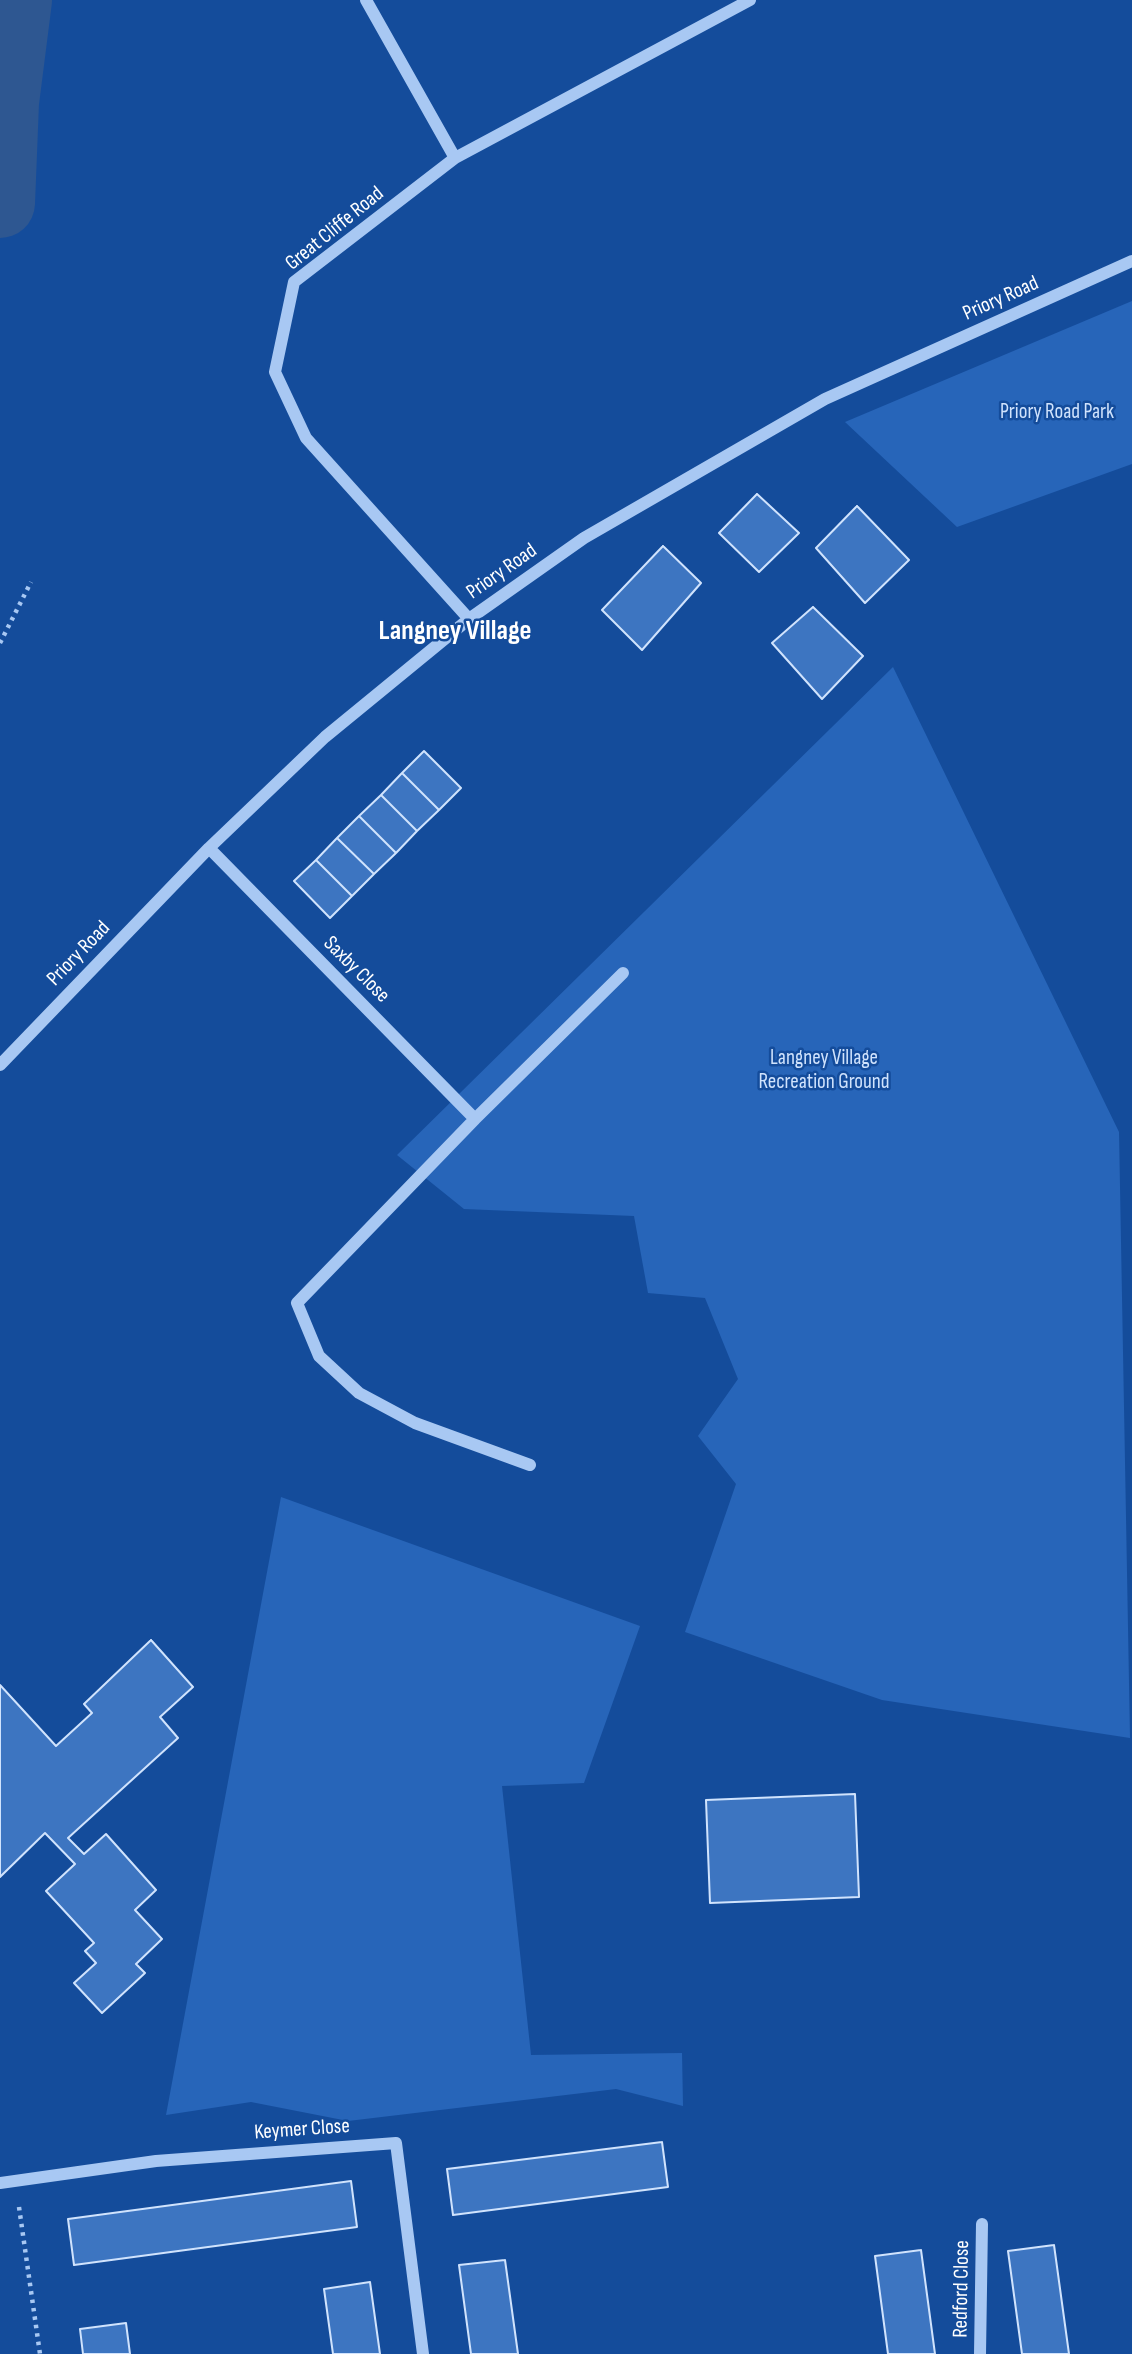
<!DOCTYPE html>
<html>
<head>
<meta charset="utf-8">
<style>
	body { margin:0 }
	canvas { display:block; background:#144c9b }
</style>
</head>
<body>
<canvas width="1132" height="2354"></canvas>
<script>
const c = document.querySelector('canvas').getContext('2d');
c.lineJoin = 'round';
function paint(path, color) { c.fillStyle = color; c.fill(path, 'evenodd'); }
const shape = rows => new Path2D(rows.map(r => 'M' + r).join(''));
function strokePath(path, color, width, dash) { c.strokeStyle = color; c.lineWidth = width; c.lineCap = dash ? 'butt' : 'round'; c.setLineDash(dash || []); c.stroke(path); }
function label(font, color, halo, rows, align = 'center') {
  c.font = font + ' "Sofia Sans Condensed",sans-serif'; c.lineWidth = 5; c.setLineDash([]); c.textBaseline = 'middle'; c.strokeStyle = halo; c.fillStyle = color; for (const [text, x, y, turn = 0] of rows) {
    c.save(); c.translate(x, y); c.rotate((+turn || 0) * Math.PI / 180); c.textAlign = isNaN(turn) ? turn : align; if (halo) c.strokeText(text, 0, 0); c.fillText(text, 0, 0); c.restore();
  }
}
const green = shape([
	[1132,301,1132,464,957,527,845,422],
	[893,667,1119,1132,1130,1738,882,1700,685,1632,736,1484,698,1436,738,1379,705,1298,648,1293,634,1216,464,1209,397,1155],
	[281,1497,640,1626,584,1783,502,1786,531,2055,682,2053,683,2106,616,2089,348,2121,251,2102,166,2115]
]);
const river = shape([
	[0,203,4,102,17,0]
]);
const building = shape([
	[757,494,799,533,759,572,719,533,757,494],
	[857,506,909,560,865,603,816,548,857,506],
	[663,546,701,583,642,650,602,610,663,546],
	[813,607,863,656,822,699,772,643,813,607],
	[424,751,461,788,439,810,402,773,424,751],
	[402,773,439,810,417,831,381,795,402,773],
	[381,795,417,831,396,853,359,816,381,795],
	[359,816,396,853,374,874,337,838,359,816],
	[337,838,374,874,352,896,316,860,337,838],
	[316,860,352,896,330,918,294,881,316,860],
	[151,1640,193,1687,160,1717,178,1738,68,1838,84,1854,106,1834,156,1890,135,1910,162,1939,136,1964,145,1973,102,2013,74,1983,96,1963,85,1951,94,1943,46,1891,75,1864,45,1833,0,1877,0,1685,56,1746,92,1713,84,1704,151,1640],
	[855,1794,859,1897,710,1903,706,1800,855,1794],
	[662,2142,668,2187,453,2215,447,2169,662,2142],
	[351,2181,357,2227,74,2265,68,2219,351,2181],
	[1054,2245,1069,2354,1022,2354,1008,2251,1054,2245],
	[921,2250,935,2354,888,2354,875,2256,921,2250],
	[505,2260,518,2354,471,2354,459,2265,505,2260],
	[370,2282,380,2354,333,2354,324,2289,370,2282],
	[126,2323,130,2354,83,2354,80,2329,126,2323]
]);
const path = shape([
	[0,643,31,582],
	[19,2207,40,2354]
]);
const minor = shape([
	[366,0,455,158],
	[469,619,306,438,275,372,294,282,455,158,750,0],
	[209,848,475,1119],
	[0,1065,209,848,325,737,469,619,584,538,825,399,1132,261],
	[530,1465,415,1423,359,1393,319,1356,297,1303,475,1119,623,973],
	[0,2183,156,2161,396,2143,423,2354],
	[980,2354,982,2224]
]);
const streetNames = [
	["Great Cliffe Road",335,229,-39],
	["Priory Road",1001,299,-24],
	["Priory Road",502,572,-35],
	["Priory Road",79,954,-46],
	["Saxby Close",356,970,45],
	["Keymer Close",302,2130,-4],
	["Redford Close",962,2289,-89]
];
const parkNames = [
	["Priory Road Park",1057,413],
	["Langney Village",824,1059],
	["Recreation Ground",824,1083]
];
const districtNames = [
	["Langney Village",455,632]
];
paint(green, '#2765b9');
strokePath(river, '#2e5791', 70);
paint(building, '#3d75c1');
strokePath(building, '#d0e3fd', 2);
strokePath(path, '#a8c8f3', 4.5, [3.5, 5]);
strokePath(minor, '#a8c8f3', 12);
label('21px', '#fff', '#144c9b', streetNames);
label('21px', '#d0e3fd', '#144c9b', parkNames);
label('bold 28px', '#fff', '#144c9b', districtNames);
</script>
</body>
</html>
